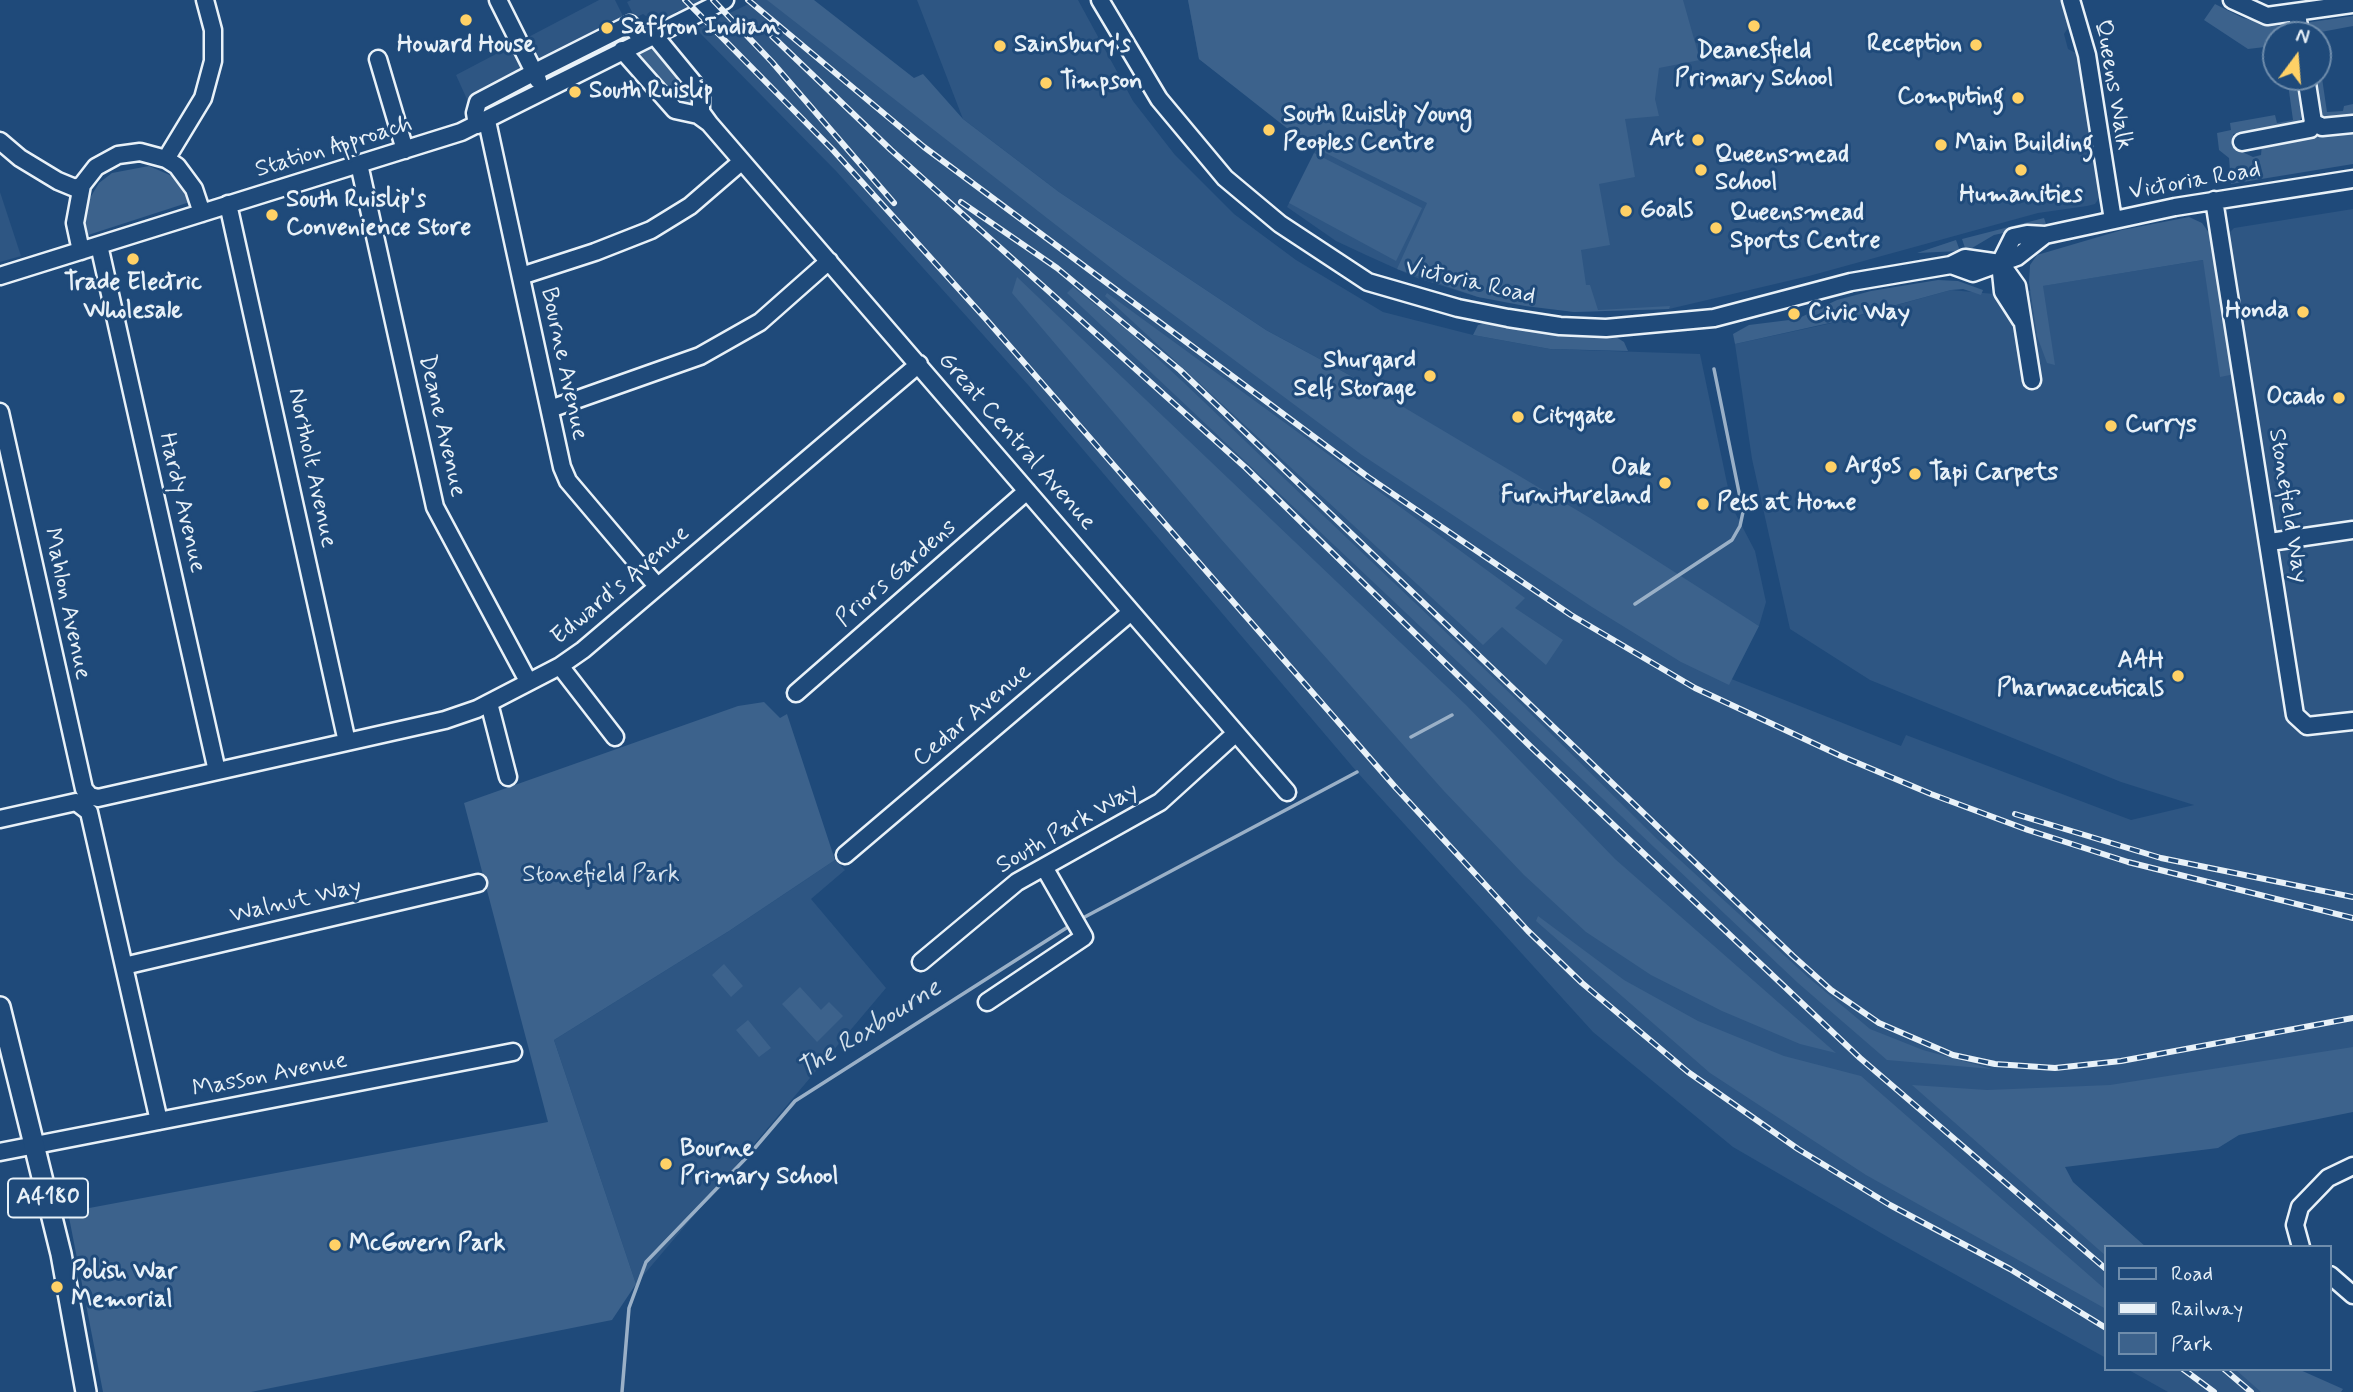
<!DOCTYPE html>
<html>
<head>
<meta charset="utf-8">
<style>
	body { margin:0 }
	#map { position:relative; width:2353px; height:1392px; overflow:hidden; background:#1f4a7a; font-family:Mynerve,sans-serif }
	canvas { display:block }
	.legend { position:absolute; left:2104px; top:1245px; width:228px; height:126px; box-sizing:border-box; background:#1f4a7a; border:2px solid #6f8dac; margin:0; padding:9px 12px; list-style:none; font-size:21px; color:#e8f1f8 }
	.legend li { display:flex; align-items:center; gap:14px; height:35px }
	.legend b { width:35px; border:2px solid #6f8dac }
	.north { position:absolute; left:2262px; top:21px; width:70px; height:70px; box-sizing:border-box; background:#1f4a7a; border:2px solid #6f8dac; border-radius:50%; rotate:16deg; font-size:19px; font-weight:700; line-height:28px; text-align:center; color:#e8f1f8 }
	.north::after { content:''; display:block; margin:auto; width:24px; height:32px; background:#ffd166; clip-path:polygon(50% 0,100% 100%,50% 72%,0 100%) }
</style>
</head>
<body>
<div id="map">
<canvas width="2353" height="1392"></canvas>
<ul class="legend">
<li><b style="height:9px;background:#1f4a7a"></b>Road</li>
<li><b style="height:9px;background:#e8f1f8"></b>Railway</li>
<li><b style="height:19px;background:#3c628c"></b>Park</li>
</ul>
<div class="north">N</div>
</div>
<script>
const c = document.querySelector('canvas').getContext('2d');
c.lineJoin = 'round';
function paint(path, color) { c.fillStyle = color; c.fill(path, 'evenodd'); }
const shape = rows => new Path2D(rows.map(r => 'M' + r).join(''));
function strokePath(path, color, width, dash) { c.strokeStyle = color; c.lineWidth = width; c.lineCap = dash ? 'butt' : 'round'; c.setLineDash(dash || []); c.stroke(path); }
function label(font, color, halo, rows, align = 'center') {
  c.font = font + ' Mynerve,sans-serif'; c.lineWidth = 6; c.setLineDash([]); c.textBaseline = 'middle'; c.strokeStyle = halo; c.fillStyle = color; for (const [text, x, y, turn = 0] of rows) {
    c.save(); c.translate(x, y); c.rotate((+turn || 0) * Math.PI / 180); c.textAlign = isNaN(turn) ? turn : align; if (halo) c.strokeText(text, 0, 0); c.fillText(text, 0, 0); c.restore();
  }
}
const built = shape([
	[599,0,615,0,626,22,471,97,470,106,456,75],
	[631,0,705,0,684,12,677,11,664,23,656,23,643,14,635,18,627,2],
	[757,0,794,0,1701,667,1901,746,1906,735,2131,820,2194,805,2121,782,1870,680,1790,629,1752,459,1735,344,1832,323,1951,290,2016,296,2042,286,2203,260,2234,228,2353,209,2353,1074,2000,1138,2106,1247,2106,1358,1893,1240,1733,1147,1593,1032,1357,772,1029,386,836,171,696,29],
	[917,0,1078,0,1133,101,1175,155,1234,214,1296,260,1383,312,1473,335,1550,349,1700,354,1732,507,1755,551,1766,602,1759,626,1353,377,1266,330,1059,192,963,119],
	[1188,0,2061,0,2071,23,2064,34,2068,49,2080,55,2101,195,2095,204,2087,206,2038,213,1809,276,1669,309,1574,312,1478,297,1417,278,1366,255,1336,241,1287,207,1316,149,1199,59],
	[0,192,21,256,0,262],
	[835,860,845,870,811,899,886,988,636,1284,554,1040,729,931],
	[2127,1369,2273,1369,2275,1392,2168,1392]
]);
const green = shape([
	[767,0,814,0,914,78,923,74,963,119,1059,192,1266,330,1353,377,1590,518,1759,626,1729,685,1681,662,1592,607,1362,455,1124,278],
	[1188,0,1683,0,1700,60,1659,68,1655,99,1659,116,1625,119,1635,177,1599,184,1610,245,1581,250,1586,285,1590,285,1598,310,1670,306,1669,309,1574,312,1525,306,1478,297,1397,269,1427,203,1307,144,1199,59],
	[2215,4,2243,18,2286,28,2288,35,2276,35,2276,40,2265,41,2265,47,2248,49,2204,20],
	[2353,16,2353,26,2305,35,2304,23],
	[654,44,691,84,696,109,677,106,635,56],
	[2318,51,2327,112,2343,111,2344,106,2353,104,2353,115,2323,119,2318,115,2312,77,2318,77],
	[2287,77,2295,77,2302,116,2299,122,2233,134,2234,148,2253,157,2261,155,2262,144,2353,129,2353,164,2231,184,2229,158,2219,150,2217,133,2231,130,2230,123,2275,115,2277,123,2293,120],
	[1314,153,1422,208,1396,261,1289,203],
	[149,166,179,179,193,201,88,235,85,221,90,198,99,183,112,173],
	[2189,217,2202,223,2212,237,2235,374,2220,377,2203,260,2043,286,2055,365,2047,363,2037,336,2029,282,2030,265,2037,255,2122,230],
	[2044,218,2046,224,1994,235,1972,248,1965,248,1962,239],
	[1956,240,1960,251,1917,253],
	[1017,277,1466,705,1615,859,1836,1053,1800,1044,1722,1011,1651,975,1586,932,1524,875,1443,790,1221,539,1012,293],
	[1938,280,1958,281,1983,290,1981,295,1963,289,1951,290,1834,322,1735,344,1733,334,1749,325,1797,319,1837,300,1871,291],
	[1073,287,1128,331,1181,380,1520,703,1657,839,1809,978,1870,1029,1923,1050,1992,1069,1887,1060,1798,983,1067,293],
	[1107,293,1525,598,1515,608,1563,640,1546,665,1502,627,1483,645,1105,296],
	[1486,323,1543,333,1616,337,1624,342,1628,351,1550,349,1473,335,1478,325],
	[764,702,780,718,787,714,835,860,729,931,554,1040,636,1284,612,1320,251,1392,103,1392,68,1212,548,1122,464,803,738,706],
	[1538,916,1624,980,1698,1021,1784,1056,1861,1076,2106,1290,2106,1309,1866,1175,1710,1073,1536,921],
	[724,964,743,986,731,997,712,975],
	[800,987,821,1010,829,1002,843,1016,817,1042,782,1004],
	[748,1020,771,1048,759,1057,736,1030],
	[2353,1047,2353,1112,2239,1135,2218,1148,2065,1167,2073,1182,2146,1247,2106,1247,2106,1256,1912,1085,1987,1090,2110,1085],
	[2235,1369,2298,1369,2343,1389,2341,1392,2261,1392]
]);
const stream = shape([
	[1635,604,1732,540,1740,526,1743,512,1714,369],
	[1411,737,1452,715],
	[1081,919,1357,772],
	[622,1392,629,1308,646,1262,748,1156,795,1101,1071,925]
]);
const minor = shape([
	[498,0,538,80],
	[1100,0,1159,99,1225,178,1280,224,1368,282,1458,308,1508,318,1560,326,1606,328,1714,318,1851,282,1951,265,1965,258,2000,263],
	[2071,0,2087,55,2113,220],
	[2232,0,2267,16,2353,4],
	[2297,12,2300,35],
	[622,50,675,110,698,115,709,123,701,112,701,92,654,35],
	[378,59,405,150],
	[2306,77,2313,122],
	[487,121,562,467,568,481,657,586],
	[709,123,1287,792],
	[477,125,475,113,478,102,533,73,630,24,642,40],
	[0,141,20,158,58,181,75,188,82,185],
	[2242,142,2310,129,2313,122,2322,127,2353,124],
	[166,159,203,98,213,61,213,30,205,0],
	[359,164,435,507,528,681],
	[2214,200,2295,715,2307,726,2353,721],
	[228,204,347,742],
	[99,245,217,771],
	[81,251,75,223,82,185,96,167,118,155,140,152,166,159,177,166,194,189,202,213],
	[1951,265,1973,273,2017,257,2045,235],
	[2002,265,2017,286,2032,380],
	[0,276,461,132,725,0],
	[521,276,595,252,651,230,690,206,741,162],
	[2021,320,2003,292,2000,263,2013,237,2027,234,2045,235,2175,207,2353,179],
	[550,409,700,356,760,322,829,261],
	[0,412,84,789,90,796,98,798,445,720,477,709,560,666,583,650,919,364],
	[2270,542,2353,530],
	[560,666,615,737],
	[796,693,1027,491],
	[489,703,508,777],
	[0,819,76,802,89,812,159,1121],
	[845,855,1131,612],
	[921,962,1017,882,1160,802,1236,733],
	[124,966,478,883],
	[987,1002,1084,937,1044,867],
	[0,1152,513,1052],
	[2301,1247,2295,1225,2300,1207,2328,1178,2353,1166],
	[2330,1275,2353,1295]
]);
const major = shape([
	[0,1007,61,1254,86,1392]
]);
const rail = shape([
	[685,0,832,149,985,318,1396,788,1528,931,1582,983,1688,1072,1798,1149,1890,1205,2010,1269,2106,1328],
	[713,0,772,62,894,203],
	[748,0,924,147,1368,477,1571,615,1695,688,1841,756,1931,794,2028,830,2128,862,2353,918],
	[772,36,891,150,1246,468,1531,747,1860,1058,2106,1269],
	[961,202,1057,268,1180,370,1793,956,1831,990,1879,1023,1953,1055,1995,1064,2055,1068,2121,1061,2353,1018],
	[2015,814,2161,858,2353,897],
	[2183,1369,2214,1392],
	[2224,1369,2251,1392]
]);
const markers = [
	[466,20,7,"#ffd166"],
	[1754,26,7,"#ffd166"],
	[607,28,7,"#ffd166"],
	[1976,45,7,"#ffd166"],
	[1000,46,7,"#ffd166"],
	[1046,83,7,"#ffd166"],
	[575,92,7,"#ffd166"],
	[2018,98,7,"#ffd166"],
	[1269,130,7,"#ffd166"],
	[1698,140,7,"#ffd166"],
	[1941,145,7,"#ffd166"],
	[1701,170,7,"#ffd166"],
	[2021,170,7,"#ffd166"],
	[1626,211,7,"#ffd166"],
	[272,215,7,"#ffd166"],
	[1716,228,7,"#ffd166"],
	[133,259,7,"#ffd166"],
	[2303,312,7,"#ffd166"],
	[1794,314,7,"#ffd166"],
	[1430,376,7,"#ffd166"],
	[2339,398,7,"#ffd166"],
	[1518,417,7,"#ffd166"],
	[2111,426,7,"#ffd166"],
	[1831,467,7,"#ffd166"],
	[1915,474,7,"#ffd166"],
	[1665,483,7,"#ffd166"],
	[1703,504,7,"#ffd166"],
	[2178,676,7,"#ffd166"],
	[666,1164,7,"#ffd166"],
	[335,1245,7,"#ffd166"],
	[57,1287,7,"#ffd166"]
];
const shields = [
	[48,1198,80]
];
const shieldNames = [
	["A4180",48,1198]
];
const poiNames = [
	["Saffron Indian",621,28],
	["Reception",1962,45,"right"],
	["Howard House",466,46,"center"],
	["Sainsbury's",1014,46],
	["Deanesfield",1754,52,"center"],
	["Primary School",1754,80,"center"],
	["Timpson",1060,83],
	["South Ruislip",589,92],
	["Computing",2004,98,"right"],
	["South Ruislip Young",1283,116],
	["Peoples Centre",1283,144],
	["Art",1684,140,"right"],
	["Main Building",1955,145],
	["Queensmead",1715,156],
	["School",1715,184],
	["Humanities",2021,196,"center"],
	["South Ruislip's",286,201],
	["Convenience Store",286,229],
	["Goals",1640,211],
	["Queensmead",1730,214],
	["Sports Centre",1730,242],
	["Trade Electric",133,284,"center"],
	["Wholesale",133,312,"center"],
	["Honda",2289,312,"right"],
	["Civic Way",1808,314],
	["Shurgard",1416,362,"right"],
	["Self Storage",1416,390,"right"],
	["Ocado",2325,398,"right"],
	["Citygate",1532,417],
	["Currys",2125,426],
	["Argos",1845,467],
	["Oak",1651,469,"right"],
	["Furnitureland",1651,497,"right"],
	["Tapi Carpets",1929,474],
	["Pets at Home",1717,504],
	["AAH",2164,662,"right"],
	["Pharmaceuticals",2164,690,"right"],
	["Bourne",680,1150],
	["Primary School",680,1178],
	["McGovern Park",349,1245],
	["Polish War",71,1273],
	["Memorial",71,1301]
];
const streetNames = [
	["Queens Walk",2112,85,80],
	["Station Approach",334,148,-17],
	["Victoria Road",2195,182,-10],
	["Victoria Road",1470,283,13],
	["Bourne Avenue",563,364,78],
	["Deane Avenue",441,426,77],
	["Great Central Avenue",1016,442,49],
	["Northolt Avenue",311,468,78],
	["Hardy Avenue",181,503,77],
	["Stonefield Way",2287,506,81],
	["Priors Gardens",897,574,-41],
	["Edward's Avenue",621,586,-40],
	["Mahlon Avenue",66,604,78],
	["Cedar Avenue",973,716,-40],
	["South Park Way",1068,829,-30],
	["Walnut Way",296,902,-13],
	["Masson Avenue",270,1076,-11]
];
const parkNames = [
	["Stonefield Park",601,876]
];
const waterNames = [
	["The Roxbourne",870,1030,-32]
];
paint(built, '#2e5683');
paint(green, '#3c628c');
strokePath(stream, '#9ab0c7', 3.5);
strokePath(minor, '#e8f1f8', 21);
strokePath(major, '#e8f1f8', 24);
strokePath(minor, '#1f4a7a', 16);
strokePath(major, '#1f4a7a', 19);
strokePath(rail, '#e8f1f8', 6);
strokePath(rail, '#1f4a7a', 3.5, [10]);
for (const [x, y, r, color] of markers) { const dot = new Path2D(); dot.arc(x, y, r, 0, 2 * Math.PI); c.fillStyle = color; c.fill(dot); strokePath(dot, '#1f4a7a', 2.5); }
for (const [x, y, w] of shields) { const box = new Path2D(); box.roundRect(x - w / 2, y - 19.5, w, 39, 5); c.fillStyle = '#1f4a7a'; c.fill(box); strokePath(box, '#e8f1f8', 2); }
label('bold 23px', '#e8f1f8', null, shieldNames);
label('bold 24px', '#e8f1f8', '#1f4a7a', poiNames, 'left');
label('24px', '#e8f1f8', '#1f4a7a', streetNames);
label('24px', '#d7e3ed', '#1f4a7a', parkNames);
label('italic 26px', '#d4e1ec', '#1f4a7a', waterNames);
</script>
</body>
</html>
